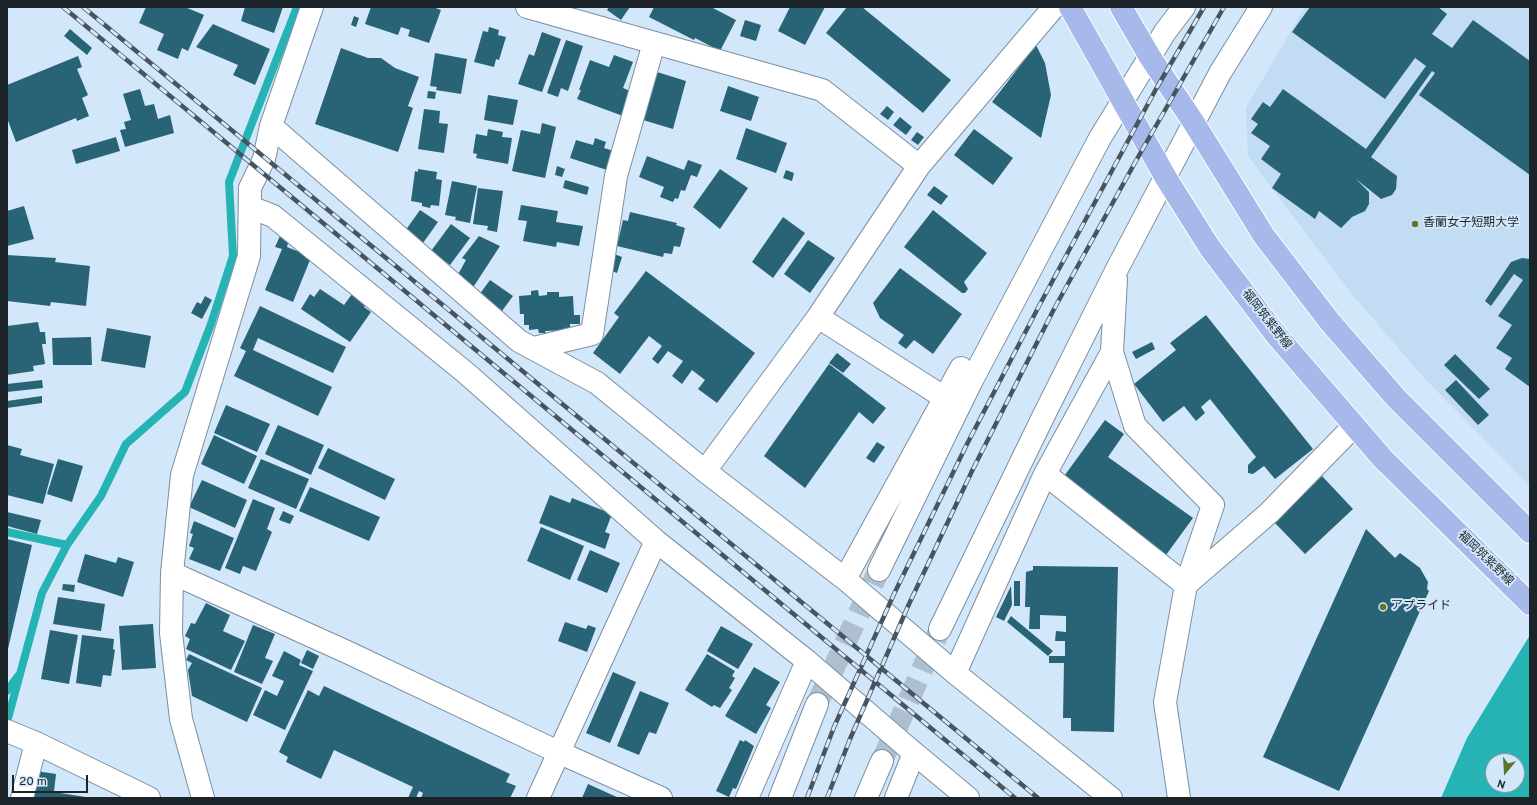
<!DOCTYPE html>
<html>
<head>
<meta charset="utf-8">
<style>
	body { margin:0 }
	#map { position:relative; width:1537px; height:805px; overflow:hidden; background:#d2e7f9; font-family:Overpass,sans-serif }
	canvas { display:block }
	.frame { position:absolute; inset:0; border:8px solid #1c242a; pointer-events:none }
	.north { position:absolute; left:1485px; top:753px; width:40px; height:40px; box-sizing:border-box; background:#d2e7f9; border:1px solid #8999a6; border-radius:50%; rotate:198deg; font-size:11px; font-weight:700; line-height:16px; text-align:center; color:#1c242a }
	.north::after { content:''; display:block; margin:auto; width:14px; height:18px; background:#607626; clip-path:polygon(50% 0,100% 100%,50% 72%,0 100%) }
	.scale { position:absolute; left:12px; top:775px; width:76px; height:18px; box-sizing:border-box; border:2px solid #1c242a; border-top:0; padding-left:5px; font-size:12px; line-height:14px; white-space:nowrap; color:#1c242a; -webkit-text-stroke:3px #d2e7f9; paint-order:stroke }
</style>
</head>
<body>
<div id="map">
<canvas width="1537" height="805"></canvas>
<div class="frame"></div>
<div class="north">N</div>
<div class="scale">20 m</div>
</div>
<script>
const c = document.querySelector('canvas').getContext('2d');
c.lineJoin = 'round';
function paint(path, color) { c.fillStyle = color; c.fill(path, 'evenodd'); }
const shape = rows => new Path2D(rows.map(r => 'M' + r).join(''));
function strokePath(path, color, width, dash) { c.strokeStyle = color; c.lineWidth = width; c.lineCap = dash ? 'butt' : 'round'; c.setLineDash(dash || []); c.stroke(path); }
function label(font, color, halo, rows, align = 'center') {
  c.font = font + ' Overpass,"Noto Sans JP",sans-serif'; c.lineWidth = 4; c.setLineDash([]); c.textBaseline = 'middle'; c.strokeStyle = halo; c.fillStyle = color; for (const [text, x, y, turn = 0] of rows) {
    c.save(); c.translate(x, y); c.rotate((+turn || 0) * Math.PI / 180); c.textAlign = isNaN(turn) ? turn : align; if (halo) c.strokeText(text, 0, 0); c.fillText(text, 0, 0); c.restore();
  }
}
const built = shape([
	[1305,7,1530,7,1530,486,1424,378,1351,293,1248,156,1246,108]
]);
const water = shape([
	[1530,635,1530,798,1441,798,1467,738],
	[1493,761,1517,761,1517,785,1493,785]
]);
const stream = shape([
	[7,532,67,545],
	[7,691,18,676],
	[7,722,42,593,67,545,101,496,126,444,185,392,211,324,233,256,229,182,297,7]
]);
const building = shape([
	[146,7,185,7,204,15,188,51,182,48,178,59,157,50,164,34,139,23],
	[245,7,283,7,274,33,241,21],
	[371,7,433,7,441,10,429,43,408,36,410,30,401,27,398,35,365,24],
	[609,7,630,7,621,20,607,10],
	[654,7,711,7,736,20,720,51,695,38,694,40,649,17],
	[790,7,825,7,805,45,778,31],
	[847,7,862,7,951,80,923,113,826,33],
	[1310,7,1438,7,1447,14,1432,34,1452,48,1473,20,1530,61,1530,175,1419,95,1435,73,1432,71,1371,157,1397,176,1396,189,1392,195,1381,199,1356,179,1369,192,1369,204,1365,211,1352,217,1341,228,1319,211,1315,219,1272,188,1281,174,1261,159,1270,146,1251,133,1258,124,1251,119,1263,102,1270,107,1283,89,1366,149,1426,66,1415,58,1385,99,1292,32],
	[354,16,359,18,356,27,351,25],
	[745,20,761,25,756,41,740,36],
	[213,24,270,49,255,85,233,75,238,65,196,47],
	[489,27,499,30,498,35,506,37,499,60,496,59,494,67,474,62,483,31,488,32],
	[70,29,92,48,87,55,64,36],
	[542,32,561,39,542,92,518,84,529,54,534,56],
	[566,40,583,46,568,91,561,88,558,97,547,93],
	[1036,45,1045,63,1051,95,1041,138,992,102],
	[341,48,368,58,381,58,395,68,419,77,408,106,413,108,398,152,315,124],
	[435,53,467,59,461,94,436,90,437,87,430,86],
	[614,55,633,62,623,88,632,92,623,116,577,99,581,90,579,90,590,60,609,67],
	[78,56,82,67,77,69,88,95,82,98,89,116,77,121,76,118,16,142,7,118,7,85],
	[657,72,686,81,673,129,643,120],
	[728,86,759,97,751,121,720,111],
	[140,89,145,106,154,104,158,119,170,115,174,133,125,147,120,130,126,129,124,122,131,120,123,94],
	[428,91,436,92,435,99,427,98],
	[488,95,518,100,513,125,484,120],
	[887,106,894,112,888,120,880,114],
	[424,109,440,111,439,123,448,124,444,153,418,149],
	[900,117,912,127,906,135,893,125],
	[542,123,556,127,545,178,512,171,521,130,540,134],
	[746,128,787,143,776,173,736,159],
	[488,129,503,132,502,137,512,138,508,164,476,158,477,154,473,153,476,134,487,136],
	[974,129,1013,158,993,185,954,155],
	[917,132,924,137,918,145,911,140],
	[116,137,120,151,76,164,72,150],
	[595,138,606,142,604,148,617,152,610,171,570,158,576,140,593,145],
	[647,156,684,170,688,160,702,165,697,177,691,175,685,191,681,190,678,199,675,198,673,202,660,197,664,187,639,177],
	[557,166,565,169,562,177,555,175],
	[418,169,437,172,436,179,442,180,439,206,431,205,430,208,422,206,422,203,411,201,415,171,418,172],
	[720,169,748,188,720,229,693,207],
	[786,170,794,173,792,181,783,178],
	[565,180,589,187,587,195,563,188],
	[452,181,477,186,470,223,455,220,456,217,445,215],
	[934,186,948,196,941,205,927,195],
	[478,188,503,191,497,232,487,230,488,226,473,224],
	[521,205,558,211,556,222,583,226,579,246,557,242,556,247,523,241,527,221,518,220],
	[24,206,34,239,7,246,7,211],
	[420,210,438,222,423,243,405,231],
	[933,210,987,253,964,282,968,289,965,293,962,293,904,247],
	[630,212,677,223,676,225,685,228,680,247,674,246,672,254,664,253,663,257,617,246,623,220,628,221],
	[783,217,805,233,773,278,752,262],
	[451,224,470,238,450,265,431,251],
	[280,236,289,240,287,247,302,253,310,260,293,302,265,290,282,249,275,247],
	[479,236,500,246,472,289,456,278,466,260,462,258],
	[808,240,835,258,810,293,784,274],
	[614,254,622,257,617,273,609,270],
	[7,255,56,258,55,262,90,266,86,306,51,302,50,306,7,301],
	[1522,258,1530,259,1530,387,1505,369,1512,358,1496,348,1512,325,1498,316,1523,280,1514,274,1491,306,1485,301,1511,262],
	[900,268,962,314,933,354,914,340,906,349,898,343,904,335,880,318,873,303],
	[646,271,755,353,717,403,698,389,705,380,692,370,682,384,672,376,683,361,668,351,658,364,652,359,662,346,649,336,620,374,593,353,619,317,614,313],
	[490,280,513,296,502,311,479,295],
	[320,289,344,305,352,294,366,304,364,307,371,312,350,342,301,309,310,294,314,297],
	[538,290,539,296,547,295,547,292,559,292,559,297,573,296,574,315,580,315,580,324,570,324,570,330,545,331,546,333,539,333,538,329,529,330,529,325,524,325,524,314,520,314,519,296,531,295,531,291],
	[205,296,212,300,202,319,191,313,197,302,201,304],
	[260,306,346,347,333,373,258,338,253,350,332,387,318,416,234,376,246,351,240,348],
	[1206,315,1313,449,1275,479,1264,466,1253,474,1248,473,1248,465,1256,457,1210,399,1201,407,1205,413,1196,421,1184,406,1163,422,1134,384,1176,350,1170,343],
	[38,322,40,332,45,332,46,344,42,344,45,364,33,366,34,371,7,375,7,326],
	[107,328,151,336,145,368,101,361],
	[91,337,92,365,53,365,52,338],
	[1152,342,1155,349,1136,359,1132,352],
	[837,353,851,364,843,373,829,363],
	[1455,354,1490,389,1479,399,1444,365],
	[829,364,886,408,873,424,859,412,805,488,764,456],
	[42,380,43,388,7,392,7,384],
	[1456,380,1489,415,1478,425,1445,390],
	[42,396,42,403,7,408,7,401],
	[226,405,270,424,257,452,214,433],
	[1105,420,1124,434,1108,457,1193,518,1166,555,1062,479],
	[278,425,324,445,311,475,265,454],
	[214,435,257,456,244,484,201,464],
	[877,442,885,447,874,463,866,458],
	[7,445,22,449,20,455,54,464,43,504,7,495],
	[328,448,395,479,385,500,318,468],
	[58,459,83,466,72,502,47,494],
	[261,459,309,479,296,509,248,488],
	[1322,476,1353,509,1305,554,1274,522],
	[202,480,247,500,235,528,189,507],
	[310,487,380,517,369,541,299,511],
	[550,495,570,503,572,498,612,514,605,532,610,534,605,549,539,523],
	[253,499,275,508,267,529,272,532,256,571,243,566,240,574,225,568],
	[283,511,294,516,290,524,279,520],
	[7,512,41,520,37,534,7,526],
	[194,521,234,538,220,571,189,559,194,548,189,546,193,534,190,533],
	[541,527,584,546,570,580,527,561],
	[1366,529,1395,558,1400,553,1420,568,1428,582,1427,589,1429,591,1339,791,1263,757],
	[7,539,32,545,8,649,7,649],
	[590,550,620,563,607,593,577,580],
	[85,554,116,563,118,557,134,562,123,597,77,582],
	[1033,566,1118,567,1114,732,1071,731,1071,718,1063,718,1064,663,1049,663,1049,656,1065,656,1065,641,1055,641,1056,631,1066,632,1066,616,1040,615,1040,629,1029,629,1030,607,1025,607,1026,572,1033,570],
	[1014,581,1020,581,1020,606,1014,606],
	[63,584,75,585,74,592,62,590],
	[1011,586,1012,605,1004,621,996,617],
	[58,597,105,604,101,631,53,624],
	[206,603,230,615,223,631,245,641,231,670,186,649,190,639,185,636,191,623,195,624],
	[1011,616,1053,651,1048,656,1007,622],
	[565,622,586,629,588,625,596,628,587,652,558,641],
	[153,624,156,668,122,670,119,626],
	[253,625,275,634,265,658,273,661,262,684,234,672],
	[721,626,753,644,738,669,707,651],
	[50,630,78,635,69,684,41,679],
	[82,635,114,639,113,649,115,650,111,676,103,675,101,687,76,683],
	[307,650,319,656,313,669,301,663],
	[284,651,301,660,299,665,313,671,285,730,253,715,265,690,277,696,284,681,272,676],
	[189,654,262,688,247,722,192,696,188,670,192,663,186,660],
	[707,654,735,671,732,676,735,678,729,688,732,690,720,708,714,705,712,707,685,690],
	[754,667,780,682,766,705,771,708,756,734,725,716],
	[613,672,636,682,610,743,586,733],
	[324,686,510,774,506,782,516,786,510,798,421,798,423,793,419,791,416,798,408,798,413,787,334,750,321,779,286,762,288,757,279,752,308,690,319,696],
	[640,691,669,703,656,734,649,732,639,755,617,746],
	[740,740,744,742,745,740,754,746,736,789,733,788,729,797,716,791],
	[36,771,56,774,54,792,92,798,33,798],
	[588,784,619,798,582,798]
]);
const minorTunnel = shape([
	[817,704,879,570],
	[882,761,940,629]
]);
const minor = shape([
	[527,7,822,90,919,166],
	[271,126,519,341,597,383,705,471,845,579,955,673,1111,798],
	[250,207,273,216,466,373,656,541,538,798],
	[818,317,945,398],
	[534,348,592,334,616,176,654,43],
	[1112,352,1135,426,1213,505,1186,585],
	[705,471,818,317,919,166,1054,7],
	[1045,474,1186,585,1165,702,1179,798],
	[656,541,807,661,914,753],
	[879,570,971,382,1100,138,1165,32,1184,7],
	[172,573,347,652,558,752,661,798],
	[845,579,961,368],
	[1187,584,1269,513,1354,426],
	[940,629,1043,417,1116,271,1220,73,1261,7],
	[955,673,1045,474,1112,352,1116,279],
	[7,731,36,743,149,798],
	[22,798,36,743],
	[203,798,181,719,171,633,172,573,182,475,249,256,250,188,264,159,271,126,312,7],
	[747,798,807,661],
	[780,798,817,704],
	[866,798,882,761],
	[896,798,914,753,968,798]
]);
const major = shape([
	[1070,7,1166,178,1210,248,1277,336,1383,459,1530,604],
	[1121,7,1150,57,1194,123,1264,236,1330,322,1396,398,1530,532]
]);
const rail = shape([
	[63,7,1015,798],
	[83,7,1038,798],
	[807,798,834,727,894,594,967,444,1039,306,1156,89,1204,7],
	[827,798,850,739,909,604,972,471,1054,309,1137,159,1224,7]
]);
const markers = [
	[1415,224,4,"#607626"],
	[1383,607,4,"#607626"]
];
const poiNames = [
	["香蘭女子短期大学",1423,224],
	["アプライド",1391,607]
];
const streetNames = [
	["福岡筑紫野線",1266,320,52],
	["福岡筑紫野線",1485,559,44]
];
paint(built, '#c2dcf3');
paint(water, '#25b3b4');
strokePath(stream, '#25b3b4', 8);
paint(building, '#286475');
strokePath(minorTunnel, '#aec0d0', 22, [22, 11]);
strokePath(minor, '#7c8fa0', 24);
strokePath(major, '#fff', 24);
strokePath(minor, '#fff', 22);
strokePath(major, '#a7b8eb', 22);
strokePath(rail, '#49555e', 4.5);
strokePath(rail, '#d2e7f9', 3, [9]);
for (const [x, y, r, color] of markers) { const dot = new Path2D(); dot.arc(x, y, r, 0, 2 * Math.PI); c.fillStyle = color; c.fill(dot); strokePath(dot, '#d2e7f9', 1.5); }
label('12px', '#1c242a', '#d2e7f9', poiNames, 'left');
label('12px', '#1c242a', '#d2e7f9', streetNames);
</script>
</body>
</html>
